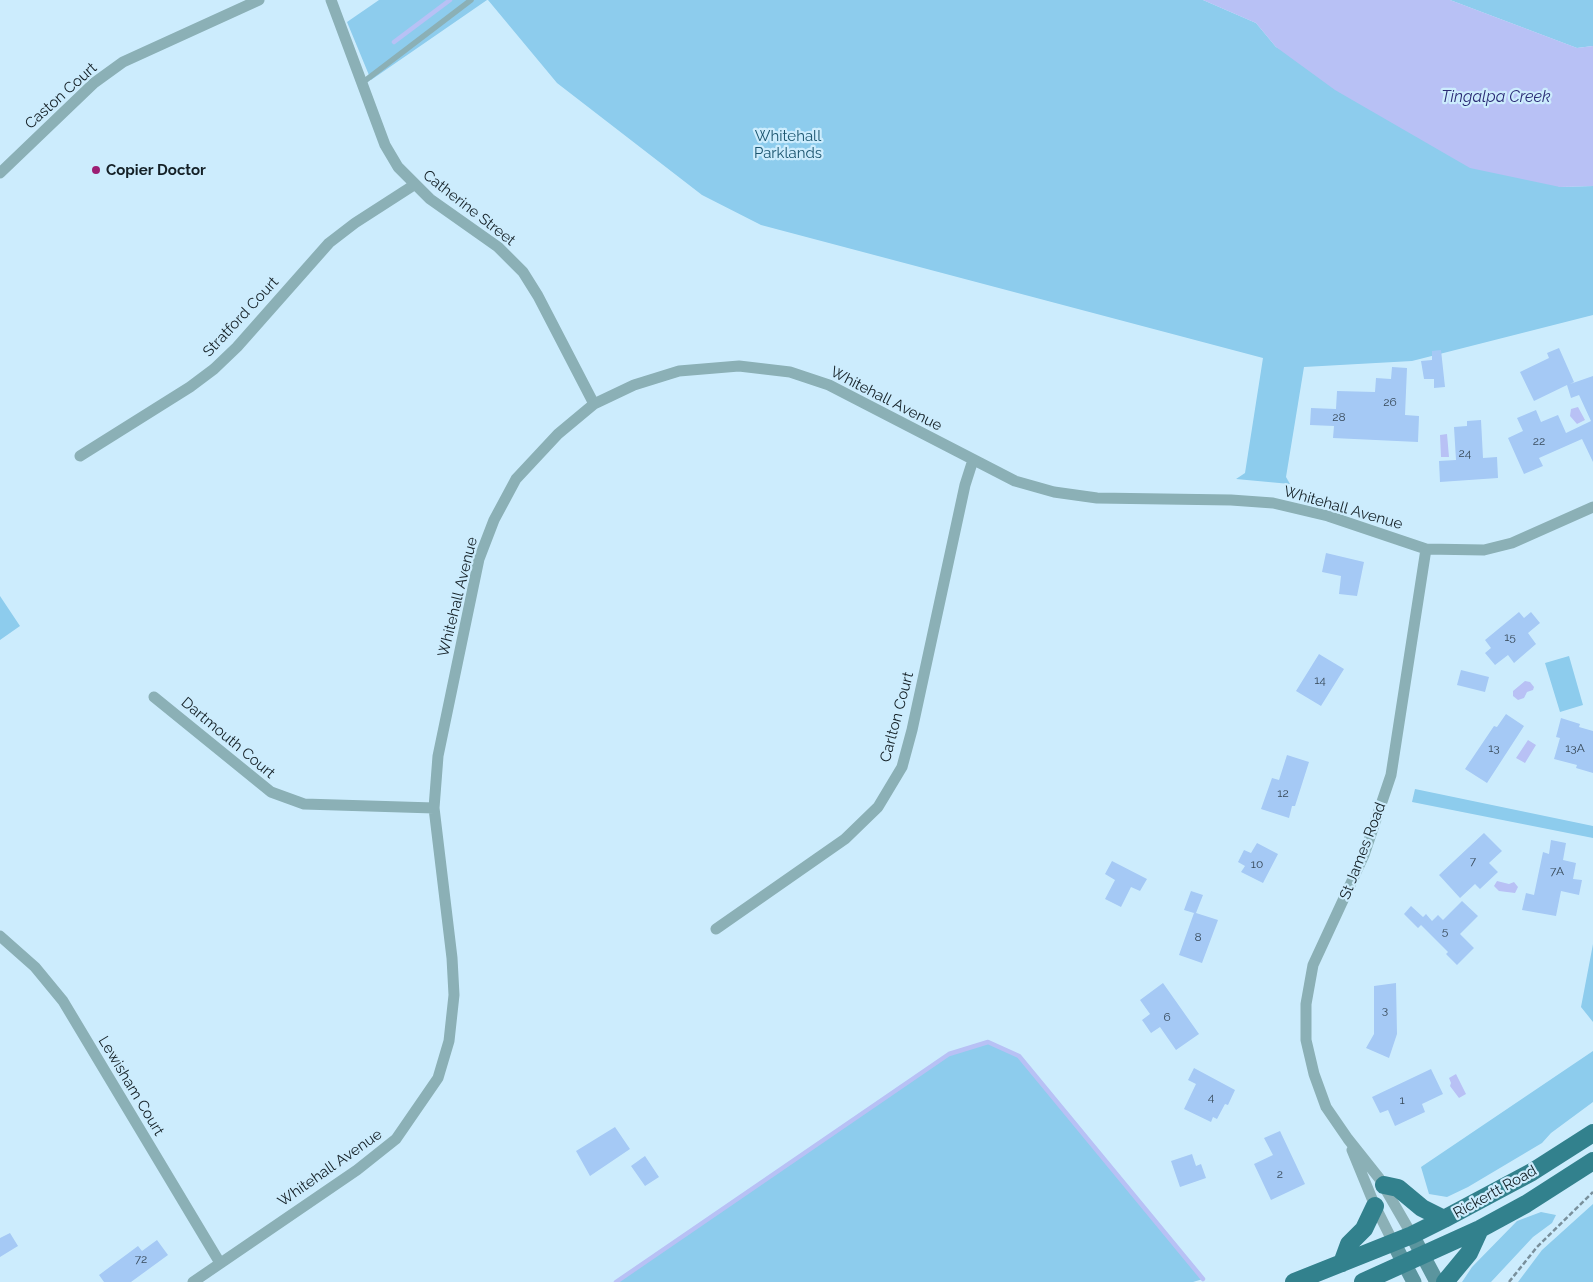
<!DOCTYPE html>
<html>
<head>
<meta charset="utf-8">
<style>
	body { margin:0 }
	canvas { display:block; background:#ccecfd }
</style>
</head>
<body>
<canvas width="1593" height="1282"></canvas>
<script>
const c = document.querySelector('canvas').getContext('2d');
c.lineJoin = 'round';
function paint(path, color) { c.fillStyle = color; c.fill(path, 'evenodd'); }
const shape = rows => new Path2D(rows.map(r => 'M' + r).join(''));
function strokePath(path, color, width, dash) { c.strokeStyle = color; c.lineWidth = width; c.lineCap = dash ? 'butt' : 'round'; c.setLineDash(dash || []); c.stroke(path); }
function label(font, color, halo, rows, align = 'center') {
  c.font = font + ' Raleway,sans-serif'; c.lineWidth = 4.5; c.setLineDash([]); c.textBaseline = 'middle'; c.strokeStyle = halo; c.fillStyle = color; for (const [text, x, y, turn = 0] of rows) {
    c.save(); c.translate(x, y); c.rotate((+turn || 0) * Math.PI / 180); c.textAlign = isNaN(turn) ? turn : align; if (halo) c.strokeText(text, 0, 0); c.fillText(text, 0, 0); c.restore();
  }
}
const green = shape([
	[379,0,487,0,371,80,347,22],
	[488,0,1203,0,1256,23,1276,47,1560,187,1593,186,1593,315,1412,361,1304,367,1286,477,1290,484,1236,479,1245,473,1263,358,761,225,702,195,557,83],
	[1450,0,1593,0,1593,46,1577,48],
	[0,596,20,626,0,640],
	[1569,656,1583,705,1560,712,1545,663],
	[1415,789,1593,826,1593,838,1412,802],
	[1593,944,1593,1022,1581,1007],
	[988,1042,1019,1056,1203,1279,1193,1282,616,1282,949,1054],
	[1593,1051,1593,1102,1551,1133,1542,1143,1468,1187,1447,1197,1429,1194,1421,1167],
	[1593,1204,1593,1282,1518,1282,1542,1250],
	[1541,1212,1556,1215,1552,1223,1533,1237,1491,1282,1462,1282,1472,1267,1517,1221]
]);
const water = shape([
	[1203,0,1450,0,1577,48,1593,46,1593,186,1560,187,1470,168,1335,90,1276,47,1256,23],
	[1578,407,1585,420,1577,424,1570,416,1571,409],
	[1447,434,1449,457,1441,457,1440,435],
	[1525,681,1530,682,1534,687,1533,690,1527,692,1524,698,1518,700,1513,696,1513,691],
	[1528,740,1536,745,1525,763,1516,758],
	[1497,881,1509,884,1514,882,1518,887,1515,893,1499,891,1494,886],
	[1456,1074,1466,1094,1459,1098,1450,1086,1451,1083,1449,1078]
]);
const stream = shape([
	[394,42,450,0],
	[616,1282,949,1054,988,1042,1019,1056,1203,1279]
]);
const building = shape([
	[1559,348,1574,382,1570,384,1593,376,1593,462,1582,439,1539,458,1543,466,1524,474,1508,438,1523,431,1517,418,1536,410,1541,422,1558,415,1566,433,1591,421,1579,395,1571,398,1567,385,1534,401,1520,372,1549,358,1547,353],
	[1441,350,1445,387,1434,388,1434,379,1424,379,1421,361,1432,360,1432,351],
	[1392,367,1407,368,1405,415,1419,416,1418,442,1333,438,1334,426,1310,425,1311,408,1336,409,1337,391,1375,392,1376,378,1391,379],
	[1481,420,1483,458,1497,457,1498,478,1440,482,1439,461,1456,460,1454,427,1467,426,1467,421],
	[1326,553,1364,562,1357,596,1339,594,1341,576,1322,572],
	[1519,612,1524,618,1531,612,1540,623,1528,633,1536,644,1514,663,1508,655,1495,665,1485,653,1491,648,1485,640],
	[1319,654,1344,669,1321,706,1296,691],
	[1461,670,1489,677,1485,692,1457,685],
	[1506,714,1524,726,1487,783,1465,769,1494,726,1497,727],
	[1561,718,1580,724,1579,727,1593,731,1593,773,1576,768,1577,765,1554,759,1560,738,1556,737],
	[1287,755,1309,762,1295,806,1292,806,1289,818,1261,809,1272,778,1279,780],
	[1484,833,1502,851,1489,863,1498,872,1480,889,1475,884,1460,898,1439,875],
	[1551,840,1566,843,1563,860,1576,863,1573,879,1582,880,1579,895,1561,891,1556,916,1522,910,1526,893,1534,895,1543,852,1549,854],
	[1257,843,1278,854,1263,883,1241,872,1245,866,1238,862,1244,850,1251,853],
	[1112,861,1147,879,1140,891,1131,887,1121,907,1105,899,1115,880,1105,874],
	[1191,891,1203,895,1196,913,1218,920,1202,963,1179,955,1194,913,1184,910],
	[1462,901,1478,916,1460,934,1474,948,1457,965,1446,954,1448,952,1421,925,1418,928,1404,914,1411,906,1423,917,1426,914,1432,921,1438,915,1443,920],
	[1163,983,1199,1034,1176,1050,1160,1027,1151,1033,1142,1020,1150,1014,1140,1000],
	[1396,983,1397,1034,1389,1058,1366,1048,1374,1034,1374,986],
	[1194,1068,1235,1090,1228,1105,1225,1104,1217,1119,1213,1117,1211,1122,1184,1109,1196,1084,1188,1080],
	[1431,1069,1443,1094,1422,1104,1425,1112,1395,1126,1388,1110,1380,1113,1372,1097],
	[615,1127,630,1149,590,1176,576,1151],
	[1280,1131,1305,1184,1271,1200,1254,1164,1273,1155,1264,1138],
	[1192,1154,1196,1166,1201,1164,1206,1178,1180,1187,1171,1161],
	[645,1156,659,1177,645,1186,631,1166],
	[10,1233,18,1246,0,1257,0,1238],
	[157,1240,168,1255,131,1282,104,1282,99,1275,138,1246,142,1251]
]);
const path = shape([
	[1509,1282,1537,1247,1593,1192]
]);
const lane = shape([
	[362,83,471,0]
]);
const street = shape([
	[331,0,385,145,398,167,430,199,498,247,523,272,538,296,594,404],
	[0,173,94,83,123,62,259,0],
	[80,456,190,387,214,369,237,347,329,243,355,223,414,185],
	[154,697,271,792,304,804,434,808],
	[716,929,845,839,878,807,902,767,912,730,965,485,973,460],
	[0,936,35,967,63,1001,220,1263],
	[1352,1150,1375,1206,1393,1242],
	[1412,1235,1379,1178,1348,1139,1326,1107,1314,1074,1306,1040,1306,1004,1313,965,1364,855,1391,775,1426,549],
	[193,1282,357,1170,396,1139,438,1078,449,1041,454,995,452,958,434,808,438,756,479,559,494,520,516,479,558,434,594,404,634,385,679,371,739,366,790,372,829,385,1015,481,1054,492,1097,498,1231,500,1273,503,1328,516,1426,549,1484,550,1512,543,1593,507]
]);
const secondary = shape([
	[1412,1235,1437,1282],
	[1393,1242,1414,1282]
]);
const primary = shape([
	[1384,1185,1398,1188,1422,1208,1444,1219],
	[1342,1263,1349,1244,1364,1229,1375,1206],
	[1294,1282,1412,1235,1444,1219,1532,1172,1593,1133],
	[1363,1282,1480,1229,1526,1204,1593,1161],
	[1445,1282,1469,1253,1480,1229]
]);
const markers = [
	[96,170,5,"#9c1e73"]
];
const numberNames = [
	["26",1390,402],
	["28",1339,417],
	["22",1539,441],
	["24",1465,453],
	["15",1510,637],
	["14",1320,680],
	["13",1494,748],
	["13A",1575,748],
	["12",1283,793],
	["7",1473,861],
	["10",1257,864],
	["7A",1557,871],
	["5",1445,931],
	["8",1198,937],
	["3",1385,1010],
	["6",1167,1017],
	["4",1211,1097],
	["1",1402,1100],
	["2",1280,1174],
	["72",141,1259]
];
const streetNames = [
	["Caston Court",61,96,-42],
	["Catherine Street",469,208,38],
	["Stratford Court",241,317,-47],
	["Whitehall Avenue",886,399,27],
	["Whitehall Avenue",1343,508,16],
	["Whitehall Avenue",458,597,-76],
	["Carlton Court",897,717,-75],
	["Dartmouth Court",228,738,40],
	["St James Road",1363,851,-69],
	["Lewisham Court",131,1086,59],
	["Whitehall Avenue",330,1168,-35],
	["Rickertt Road",1495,1192,-29]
];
const parkNames = [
	["Whitehall",788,136],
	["Parklands",788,153]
];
const poiNames = [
	["Copier Doctor",106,170]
];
const waterNames = [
	["Tingalpa Creek",1496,97]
];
paint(green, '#8dcced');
paint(water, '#b8c1f5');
strokePath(stream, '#b8c1f5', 4.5);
paint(building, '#a5c9f5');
strokePath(path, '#79909c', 2.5, [5, 2.5]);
strokePath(lane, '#8bb0b6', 5.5);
strokePath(street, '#8bb0b6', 11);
strokePath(secondary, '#5b959e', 15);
strokePath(primary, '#32818d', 18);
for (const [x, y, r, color] of markers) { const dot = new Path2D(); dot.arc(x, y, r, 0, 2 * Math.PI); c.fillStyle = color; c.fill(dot); strokePath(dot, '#ccecfd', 2); }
label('12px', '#384a5a', null, numberNames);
label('15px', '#142026', '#ccecfd', streetNames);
label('15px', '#1a546e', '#ccecfd', parkNames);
label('bold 15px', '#142026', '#ccecfd', poiNames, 'left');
label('italic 16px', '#2b2c75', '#ccecfd', waterNames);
</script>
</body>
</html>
